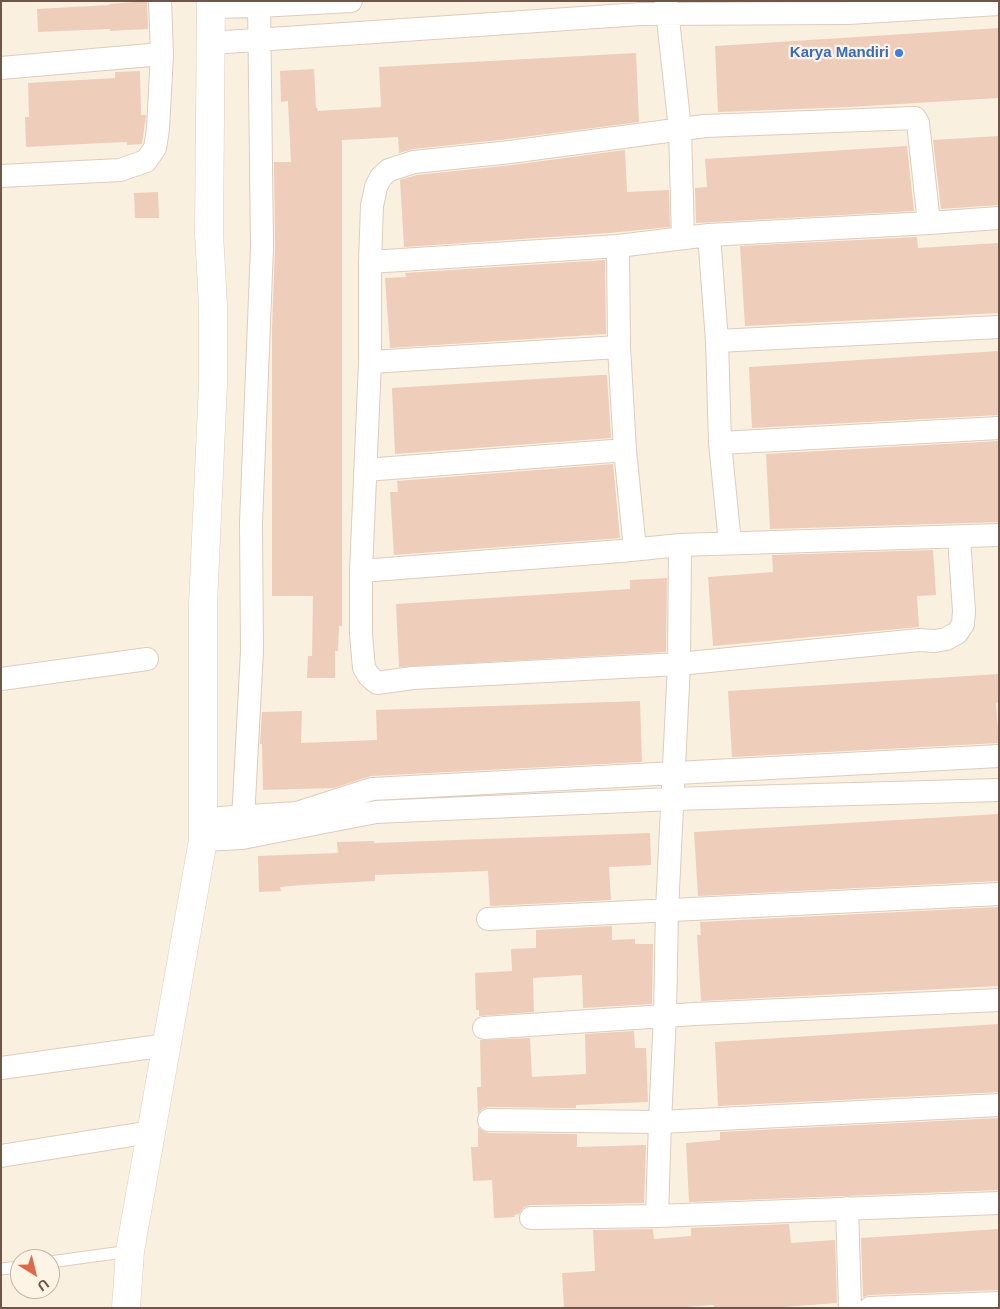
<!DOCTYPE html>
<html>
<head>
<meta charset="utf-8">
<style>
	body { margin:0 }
	#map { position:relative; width:1000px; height:1309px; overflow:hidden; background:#faf0e0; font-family:Arial,sans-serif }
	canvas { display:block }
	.frame { position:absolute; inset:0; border:2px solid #6f5649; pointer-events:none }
	.north { position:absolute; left:10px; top:1249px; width:50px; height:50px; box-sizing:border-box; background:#fef4e6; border:1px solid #c5b5a7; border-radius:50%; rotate:144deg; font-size:14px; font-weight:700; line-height:20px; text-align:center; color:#6f5649 }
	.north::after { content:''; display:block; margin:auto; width:18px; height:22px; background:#de694c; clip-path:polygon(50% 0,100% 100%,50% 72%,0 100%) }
</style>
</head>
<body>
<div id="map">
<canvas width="1000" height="1309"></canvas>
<div class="frame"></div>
<div class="north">U</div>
</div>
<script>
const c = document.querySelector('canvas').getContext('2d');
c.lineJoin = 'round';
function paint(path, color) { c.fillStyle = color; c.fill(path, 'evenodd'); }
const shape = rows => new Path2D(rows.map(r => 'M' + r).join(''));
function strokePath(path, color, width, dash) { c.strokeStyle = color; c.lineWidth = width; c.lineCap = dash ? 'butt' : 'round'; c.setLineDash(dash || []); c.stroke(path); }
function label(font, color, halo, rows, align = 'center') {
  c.font = font + ' Arial,sans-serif'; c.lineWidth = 4.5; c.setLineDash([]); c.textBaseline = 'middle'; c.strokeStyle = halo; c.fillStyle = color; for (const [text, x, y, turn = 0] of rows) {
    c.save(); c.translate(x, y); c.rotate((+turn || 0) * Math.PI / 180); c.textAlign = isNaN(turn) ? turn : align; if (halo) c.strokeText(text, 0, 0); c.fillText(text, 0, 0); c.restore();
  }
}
const building = shape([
	[147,1,148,29,110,31,110,29,38,32,37,9,109,5,109,4],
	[999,28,999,98,849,107,718,112,715,46],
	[636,53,639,122,508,139,413,149,399,153,398,137,342,140,342,626,339,626,338,651,335,651,335,678,307,678,308,656,312,656,313,596,272,596,272,329,275,247,274,162,291,162,288,101,281,102,280,71,314,69,316,108,317,108,318,111,381,107,379,67],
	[140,71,141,115,146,115,142,144,127,145,127,142,103,143,26,147,25,117,29,117,28,83,115,78,115,72],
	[999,136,999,205,941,209,933,140],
	[907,146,914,211,696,223,695,188,707,187,705,159],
	[625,150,627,192,669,190,670,227,609,233,404,247,400,180,417,175,512,165],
	[158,192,159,218,135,218,134,193],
	[917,237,918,248,999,243,999,313,745,326,740,246],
	[605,260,606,334,390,348,385,278,406,277,405,273],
	[999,351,999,415,752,428,749,367],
	[601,375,607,375,611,438,395,454,392,388],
	[999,441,999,522,770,529,766,454],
	[613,464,620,538,394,555,390,492,398,492,397,481],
	[933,550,936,595,917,596,919,627,713,646,708,577,773,572,772,555],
	[667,578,666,652,399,667,396,604,630,589,630,580],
	[999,674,999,702,996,703,999,743,732,757,728,691],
	[640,701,642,762,371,776,334,788,263,790,262,744,260,744,262,712,302,711,301,743,377,740,376,710],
	[999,814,999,881,698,896,694,832],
	[650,833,651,865,609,867,611,900,490,906,488,871,375,875,375,881,303,885,280,887,281,891,259,892,258,856,338,853,337,842,374,841,374,843],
	[999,907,999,986,701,1001,697,935,701,935,700,922],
	[612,926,612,940,635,939,635,944,653,944,652,1004,583,1008,582,975,533,978,534,1012,479,1016,479,1010,476,1010,475,973,512,971,511,949,536,948,536,930],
	[999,1024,999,1092,718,1106,715,1042],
	[634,1031,635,1048,646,1048,648,1102,576,1105,576,1108,489,1107,482,1109,478,1114,477,1087,481,1087,480,1040,530,1038,532,1077,586,1074,585,1034],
	[999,1118,999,1190,689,1202,686,1143,720,1140,720,1132],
	[478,1127,483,1131,489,1133,577,1134,577,1147,646,1145,644,1203,531,1205,524,1207,519,1214,514,1215,515,1217,494,1218,492,1180,473,1181,471,1147,478,1147],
	[789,1224,791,1243,835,1240,837,1303,770,1308,714,1308,714,1305,671,1308,564,1308,562,1273,595,1271,593,1230,653,1229,654,1239,691,1236,691,1228],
	[999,1229,999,1290,869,1295,863,1297,861,1238]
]);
const service = shape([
	[50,1262,130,1251],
	[1,1269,20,1267]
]);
const minor = shape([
	[666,1,680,129,683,238],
	[211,7,259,6,351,1],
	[211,43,641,14,848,13,999,4],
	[1,68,162,54],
	[1,176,120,170,146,161,155,148,158,129,162,54,160,1],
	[929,223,918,123,915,118,705,126,510,152,414,162,389,170,381,177,376,187,372,206,370,262,618,246,709,235,929,223,999,218],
	[709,235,717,341,720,443,730,543],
	[618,246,619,347,625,450,635,549],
	[370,262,370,362,361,571,361,634,364,668,369,676,377,683,413,678,679,664,919,640,935,641,946,639,957,633,963,624,964,611,959,538],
	[717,341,999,327],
	[370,362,619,347],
	[720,443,999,428],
	[365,470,625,450],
	[361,571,621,551,680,545,999,535],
	[1,679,147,659],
	[204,819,297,813,372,789,999,756],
	[242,838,252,651,251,523,262,247,259,1],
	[203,840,242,838,376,812,673,799,999,790],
	[488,919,999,894],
	[484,1028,695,1014,999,1000],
	[1,1068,167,1045],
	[489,1120,660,1122,999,1105],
	[1,1156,151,1132],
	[847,1208,850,1308],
	[657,1216,660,1122,665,1015,667,910,679,664,680,545],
	[531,1218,657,1216,999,1203],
	[870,1308,999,1303]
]);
const tertiary = shape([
	[126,1308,130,1251,203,840,203,604,213,384,213,306,209,233,211,1]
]);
const markers = [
	[899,53,5,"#3f7fe0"]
];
const shopNames = [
	["Karya Mandiri",889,53]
];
paint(building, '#eecdba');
strokePath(service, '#deccbd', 13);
strokePath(minor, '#deccbd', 24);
strokePath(tertiary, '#deccbd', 29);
strokePath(service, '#fff', 11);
strokePath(minor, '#fff', 22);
strokePath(tertiary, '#fff', 28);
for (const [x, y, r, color] of markers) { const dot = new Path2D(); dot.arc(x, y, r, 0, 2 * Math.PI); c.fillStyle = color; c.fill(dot); strokePath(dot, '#fef4e6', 2); }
label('bold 15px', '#366cbe', '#fef4e6', shopNames, 'right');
</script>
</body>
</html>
